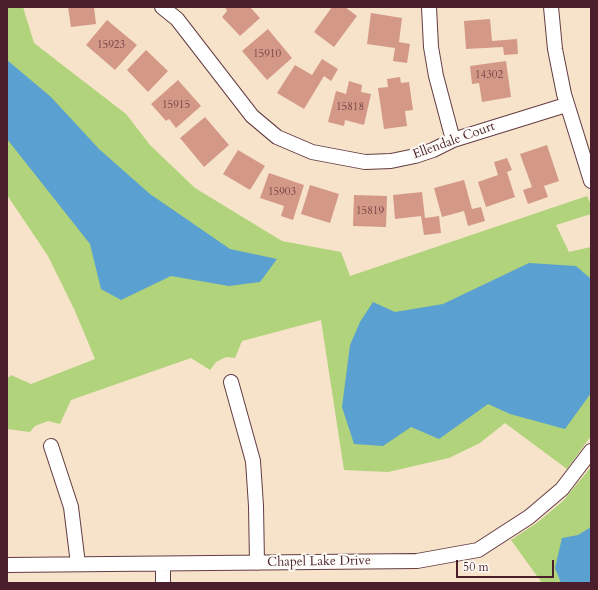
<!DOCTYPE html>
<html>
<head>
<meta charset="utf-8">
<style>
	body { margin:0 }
	#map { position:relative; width:598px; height:590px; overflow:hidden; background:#f6e3ca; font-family:Cardo,serif }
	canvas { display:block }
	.frame { position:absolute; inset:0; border:8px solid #4a1f2b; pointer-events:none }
	.scale { position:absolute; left:456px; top:560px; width:98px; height:18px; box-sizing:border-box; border:2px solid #4a1f2b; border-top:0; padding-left:5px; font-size:12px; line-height:14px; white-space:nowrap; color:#4a1f2b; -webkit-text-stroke:3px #fdfcf7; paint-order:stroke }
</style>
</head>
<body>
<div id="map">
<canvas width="598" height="590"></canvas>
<div class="frame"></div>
<div class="scale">50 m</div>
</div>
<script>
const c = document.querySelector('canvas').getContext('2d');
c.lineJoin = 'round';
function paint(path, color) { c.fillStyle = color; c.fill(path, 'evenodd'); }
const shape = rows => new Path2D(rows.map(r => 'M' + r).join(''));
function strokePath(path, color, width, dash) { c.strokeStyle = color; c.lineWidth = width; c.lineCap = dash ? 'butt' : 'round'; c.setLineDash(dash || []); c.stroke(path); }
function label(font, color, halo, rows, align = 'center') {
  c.font = font + ' Cardo,serif'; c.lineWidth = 4; c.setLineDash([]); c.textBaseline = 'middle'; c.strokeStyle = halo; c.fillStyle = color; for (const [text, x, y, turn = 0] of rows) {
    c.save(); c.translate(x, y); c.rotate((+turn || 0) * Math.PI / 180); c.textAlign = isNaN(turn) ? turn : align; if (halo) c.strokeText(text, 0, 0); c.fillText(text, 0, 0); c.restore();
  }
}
const green = shape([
	[7,7,23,7,34,43,126,114,150,145,195,188,282,241,341,252,350,276,587,196,591,205,591,214,556,225,569,252,591,247,591,436,567,469,505,423,480,443,449,458,388,472,344,470,321,320,242,341,235,358,226,357,216,362,210,370,191,358,71,400,60,424,48,421,35,426,30,432,7,429,7,379,11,375,31,384,95,359,75,311,48,256,7,195],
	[591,467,591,583,542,583,511,540,538,522,563,501]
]);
const water = shape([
	[7,60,51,97,99,149,150,194,230,249,277,259,260,282,229,286,171,276,121,300,101,289,90,244,7,139],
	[529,263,576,266,591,279,591,393,565,429,510,414,488,404,439,439,411,427,383,446,354,444,342,407,350,345,360,322,373,302,395,312,443,304],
	[591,527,591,583,561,583,555,568,562,538,578,535]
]);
const building = shape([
	[68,7,94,7,96,24,71,27],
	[225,7,250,7,260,18,240,36,222,17,227,11],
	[332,7,345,7,357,16,334,47,314,32],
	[371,13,402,18,399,42,410,44,407,63,393,61,395,48,367,44],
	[490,19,492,41,517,39,518,54,504,55,503,47,466,49,464,21],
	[107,20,137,45,115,70,86,45],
	[268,29,292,58,267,80,242,51],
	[146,50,168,71,148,92,127,70],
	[322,59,338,69,331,81,324,76,304,109,277,93,295,65,312,75],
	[506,61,511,97,482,102,479,83,472,84,470,66],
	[400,77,401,83,409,82,413,110,405,111,407,126,384,129,378,88,388,87,387,79],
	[178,80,201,106,176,128,169,119,166,121,151,104],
	[349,81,362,85,361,92,371,94,364,125,345,120,344,126,328,122,336,91,346,94],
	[205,117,229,145,204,167,180,138],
	[547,145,559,181,544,186,548,197,528,204,523,190,532,187,520,154],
	[238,150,265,166,250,190,223,174],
	[507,158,512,170,507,172,515,197,486,207,478,182,498,175,494,162],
	[269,173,304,185,293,220,281,216,284,206,260,198],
	[464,180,472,209,481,207,485,221,468,226,464,211,442,217,434,188],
	[310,185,339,194,330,223,301,214],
	[422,192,425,218,439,216,441,233,424,235,421,216,395,219,393,195],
	[354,195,387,196,386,227,353,226]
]);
const minor = shape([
	[162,7,177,19,252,116,277,137,312,152,365,162,391,161,415,156,433,150,453,140,566,105],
	[429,7,431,47,436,76,453,140],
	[551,7,555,49,564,94,591,181],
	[231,382,253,461,256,506,257,563],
	[51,446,71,507,78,564],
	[7,565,417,561,478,550,529,517,562,489,591,451],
	[163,583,163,564]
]);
const numberNames = [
	["15923",111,45],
	["15910",267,54],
	["14302",489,75],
	["15915",176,105],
	["15818",350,107],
	["15903",282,192],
	["15819",370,211]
];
const streetNames = [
	["Ellendale Court",454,141,-20],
	["Chapel Lake Drive",319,562,-1]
];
paint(green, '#b0d37b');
paint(water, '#5aa0d0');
paint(building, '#d49887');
strokePath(minor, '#643c43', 16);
strokePath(minor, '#fff', 14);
label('11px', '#6c3d42', null, numberNames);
label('13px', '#4a1f2b', '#fdfcf7', streetNames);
</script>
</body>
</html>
